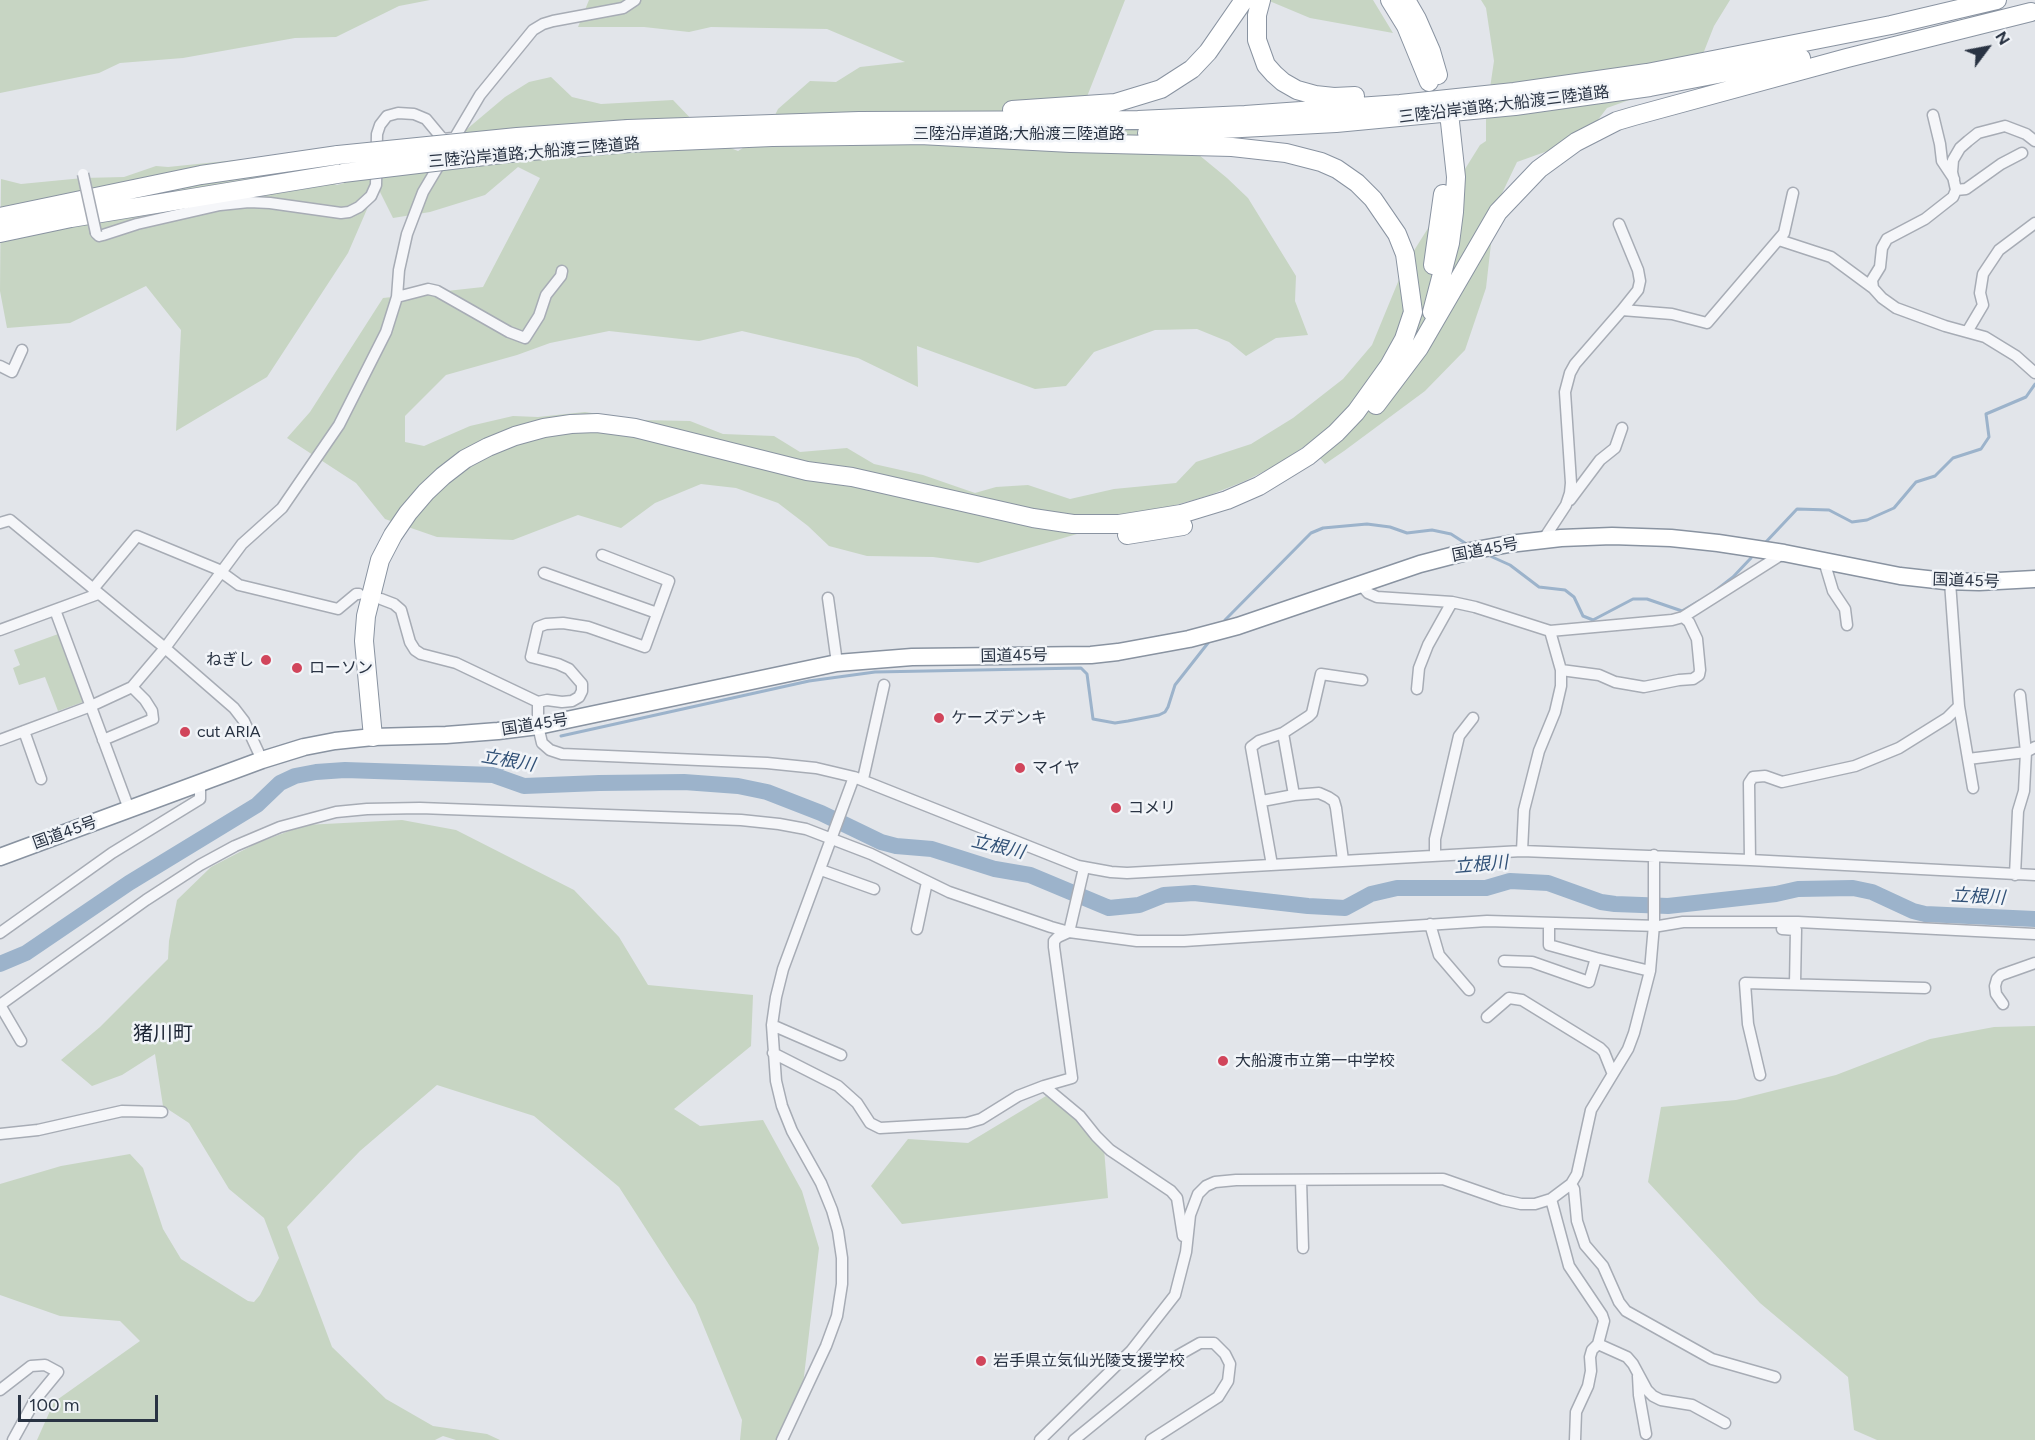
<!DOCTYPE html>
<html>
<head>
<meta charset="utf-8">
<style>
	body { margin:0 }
	#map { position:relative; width:2035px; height:1440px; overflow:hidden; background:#e2e5ea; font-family:Figtree,sans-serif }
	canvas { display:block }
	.north { position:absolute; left:1957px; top:18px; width:60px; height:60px; -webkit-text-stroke:4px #f1f4f8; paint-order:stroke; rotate:58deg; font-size:16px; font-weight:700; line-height:24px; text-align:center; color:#293343 }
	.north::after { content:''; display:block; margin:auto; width:21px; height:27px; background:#293343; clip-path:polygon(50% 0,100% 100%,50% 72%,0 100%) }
	.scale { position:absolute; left:18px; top:1395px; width:140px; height:27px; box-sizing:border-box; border:3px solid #293343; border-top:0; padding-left:8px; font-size:18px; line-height:21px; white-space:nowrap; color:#293343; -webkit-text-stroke:4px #f1f4f8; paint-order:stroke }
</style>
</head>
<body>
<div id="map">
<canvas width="2035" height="1440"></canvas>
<div class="north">N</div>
<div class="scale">100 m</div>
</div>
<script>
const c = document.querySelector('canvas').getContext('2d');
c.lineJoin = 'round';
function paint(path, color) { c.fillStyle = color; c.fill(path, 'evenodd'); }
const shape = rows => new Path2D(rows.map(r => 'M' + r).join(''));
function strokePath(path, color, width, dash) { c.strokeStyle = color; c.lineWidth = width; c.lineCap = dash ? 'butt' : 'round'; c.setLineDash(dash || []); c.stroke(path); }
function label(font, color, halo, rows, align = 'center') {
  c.font = font + ' Figtree,"Noto Sans JP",sans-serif'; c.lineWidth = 5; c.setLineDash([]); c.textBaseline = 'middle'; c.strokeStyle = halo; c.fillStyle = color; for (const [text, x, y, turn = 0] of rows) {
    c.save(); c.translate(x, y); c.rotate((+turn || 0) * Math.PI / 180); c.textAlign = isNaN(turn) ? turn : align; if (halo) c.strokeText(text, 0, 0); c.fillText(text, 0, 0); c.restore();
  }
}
const green = shape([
	[0,0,430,0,399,6,336,37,295,38,183,58,120,63,99,73,0,93],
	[589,0,1125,0,1077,122,1117,122,1193,150,1227,178,1248,198,1296,276,1295,301,1308,335,1276,338,1246,356,1229,342,1197,329,1155,330,1094,352,1066,386,1035,389,917,346,918,387,858,358,742,331,699,341,609,331,550,343,517,355,446,375,405,416,405,442,424,446,470,426,513,416,538,417,585,412,639,420,690,421,723,434,774,436,800,452,847,448,874,464,923,475,975,493,996,487,1028,485,1070,499,1114,489,1176,483,1196,462,1251,444,1293,418,1343,379,1372,345,1405,265,1480,145,1486,141,1486,115,1494,61,1486,8,1481,0,1730,0,1714,26,1701,59,1640,96,1607,108,1584,138,1517,162,1495,208,1486,288,1465,350,1425,391,1344,451,1325,464,1308,444,1275,466,1245,481,1210,495,978,563,933,557,867,556,829,546,808,526,778,503,736,488,701,484,655,503,621,528,578,515,513,540,437,537,385,519,356,483,287,438,310,412,383,298,483,287,540,178,518,167,485,195,430,212,393,218,377,186,348,253,267,377,176,431,181,330,146,286,70,323,7,328,0,291,1,179,21,184,83,178,124,177,156,166,168,167,246,159,304,173,337,185,362,178,438,147,467,129,505,97,529,82,551,77,572,97,601,104,673,100,698,126,705,138,738,151,756,140,771,123,778,109,810,81,836,82,860,67,905,62,827,29,711,27,689,32,644,27,578,27],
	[1267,0,1373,0,1393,33,1310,18],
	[61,633,86,701,58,711,45,677,19,685,13,668,20,665,14,650],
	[402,820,456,830,574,890,619,937,648,985,753,995,751,1046,674,1109,700,1126,763,1120,802,1191,819,1248,801,1402,789,1440,740,1440,742,1420,695,1305,619,1187,534,1116,437,1085,360,1151,287,1227,332,1347,386,1399,433,1426,487,1434,500,1440,456,1440,443,1436,435,1440,37,1440,54,1402,140,1341,120,1321,60,1316,0,1295,0,1184,61,1166,130,1154,143,1168,163,1229,181,1259,248,1301,254,1302,260,1295,279,1258,264,1218,229,1189,189,1123,163,1106,155,1054,122,1075,92,1086,61,1060,100,1027,168,959,169,941,177,900,211,867,257,843,305,825],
	[2035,1026,2035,1440,1877,1440,1854,1430,1848,1377,1760,1303,1648,1182,1661,1107,1736,1100,1836,1075,1930,1039,1994,1027],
	[1046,1096,1103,1136,1108,1198,902,1224,871,1186,908,1139,968,1143]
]);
const stream = shape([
	[1765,543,1797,509,1829,510,1852,522,1867,520,1894,508,1916,482,1935,476,1953,458,1981,449,1989,437,1986,414,2026,397,2035,384],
	[1490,556,1510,565,1539,587,1565,590,1574,597,1583,616,1593,620,1633,599,1647,599,1682,611,1699,601],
	[1715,591,1733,577,1751,558],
	[1225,620,1305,539,1311,533,1323,528,1367,524,1390,527,1407,533,1432,530,1451,534,1465,543],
	[561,736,809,681,875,672,1081,668,1087,674,1093,719,1115,723,1128,721,1159,715,1165,712,1168,707,1175,685,1208,643],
	[493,775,506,766,512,768,524,755]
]);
const river = shape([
	[0,964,26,953,129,883,257,805,280,783,295,776,316,772,345,770,493,775,524,786,599,783,684,782,738,786,767,792,821,813,881,842,896,846,932,849,995,869,1030,875,1109,908,1139,905,1164,895,1194,893,1308,906,1345,908,1371,894,1397,888,1486,888,1510,881,1548,883,1601,902,1615,904,1668,906,1776,894,1798,889,1853,888,1872,892,1913,911,1925,914,2035,919]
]);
const minor = shape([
	[1933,115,1940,144,1942,161,1954,179],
	[2035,141,2026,134,2005,126,1978,133,1968,141,1960,148,1953,160,1952,172,1956,190,1953,197,1925,219,1887,239,1882,248,1880,267,1872,280,1873,288,1882,298,1896,308,1945,326,1985,337,2016,356,2035,373],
	[451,144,480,95,533,30,543,24,553,21,623,8,635,0],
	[1956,190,1966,189,2001,164,2022,153],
	[1619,224,1638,270,1640,281,1638,290,1622,310],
	[96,233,99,236,103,235,137,224,220,205,249,202,270,203,341,213,349,212,359,207,371,196,376,185,377,134,380,125,387,116,398,113,414,114,426,119,441,137,444,139,452,138],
	[1779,240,1831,257,1873,288],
	[397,297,428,289,437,291,509,332,525,338,539,316,546,295,561,276,562,271],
	[1967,332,1983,305,1980,293,1983,274,1999,250,2035,223],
	[0,366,12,372,22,350],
	[1570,500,1600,460,1615,448,1622,428],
	[0,523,10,520,165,648,234,708,244,721,262,760],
	[1543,540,1566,505,1570,493,1571,483,1565,392,1570,373,1575,364,1622,310,1672,314,1707,323,1784,233,1793,193],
	[1824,561,1833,591,1845,609,1847,625],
	[544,573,657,613],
	[1359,583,1368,593,1377,597,1452,602,1475,607,1550,631,1672,620,1683,617,1784,553],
	[93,589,137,536,217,569,239,585,338,609,356,594,359,594],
	[828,598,837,663],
	[381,599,394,604,401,610,410,642,415,650,421,654,456,663,538,702,538,726,542,743,550,750,562,754,767,763,816,768,854,777,1078,866,1111,872,1127,873,1522,851,1750,860,2035,875],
	[55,610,129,809],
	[0,630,98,594],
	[1561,670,1599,675,1615,682,1644,687,1679,680,1693,679,1699,675,1700,670,1697,639,1689,622,1683,617],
	[1417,689,1419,668,1428,645,1452,602],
	[538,702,547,700,562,702,572,701,579,697,582,691,582,684,569,669,558,664,531,657,538,627,546,624,563,623,588,627,645,647,669,581,602,555],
	[1959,706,1968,759,2026,752,2035,747],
	[24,731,41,779],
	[1283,733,1294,795],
	[0,740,91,706,132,687,165,648,242,544,282,508,339,425,386,332,397,297,399,270,407,234,423,192,442,160],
	[103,740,153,719,152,711,145,700,132,687],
	[1968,759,1973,788],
	[863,779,884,685],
	[1262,801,1294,795,1319,793,1328,797,1334,801,1336,808,1343,860],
	[1522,851,1524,810,1539,751,1555,712,1561,686,1561,670,1550,631],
	[1435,856,1435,839,1459,736,1473,718],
	[1750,860,1749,783,1753,777,1765,776,1782,782,1855,766,1899,748,1947,718,1959,706,1950,582],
	[1272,865,1251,747,1259,741,1283,733,1309,716,1312,713,1321,674,1362,680],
	[821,870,874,889],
	[2015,875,2018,811,2024,791,2026,752,2020,695],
	[1549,923,1549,945,1596,958],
	[1430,924,1439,955,1469,990],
	[917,929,927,882],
	[1782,929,1796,930,1795,984],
	[1069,932,1058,937,1054,941,1054,947,1072,1078,1044,1086,1080,1116,1096,1136,1110,1150,1171,1191,1177,1198,1183,1236],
	[1069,932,1084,868],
	[0,933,112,853,200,799,200,783],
	[1504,961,1532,962,1589,982,1596,958,1650,971],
	[2003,1004,1996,994,1995,986,1997,979,2001,975,2035,963],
	[0,1005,146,900,200,865,235,846,280,827,336,812,367,809,420,808,741,820,779,824,806,829,871,854,949,892,1051,927,1069,932,1137,941,1184,941,1487,921,1659,926,1683,922,1798,922,2035,934],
	[0,1005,21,1041],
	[1487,1017,1509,998,1522,1000,1600,1048,1604,1052,1612,1072],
	[772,1025,841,1055],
	[773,1053,838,1086,857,1103,870,1123,880,1128,967,1123,981,1119,1018,1096,1044,1086],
	[1760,1075,1748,1024,1745,983,1925,988],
	[0,1134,38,1130,122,1111,162,1112],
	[1301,1180,1303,1248],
	[1571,1184,1574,1189,1577,1221,1585,1245,1603,1266,1619,1302,1626,1311,1712,1359,1775,1377],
	[1551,1199,1569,1266,1602,1315,1604,1321,1598,1344,1627,1357,1633,1364,1647,1390,1653,1396,1661,1400,1692,1405,1725,1423],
	[1638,1376,1639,1395,1646,1434],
	[0,1390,31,1366,45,1365,58,1372,35,1400,13,1440],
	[782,1440,826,1346,837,1316,842,1284,842,1258,838,1231,832,1210,821,1183,792,1131,782,1106,776,1081,772,1025,776,997,783,969,854,777],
	[1040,1440,1131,1351,1175,1295,1186,1252,1190,1215,1198,1194,1206,1186,1215,1182,1236,1180,1443,1179,1503,1200,1521,1204,1535,1204,1551,1199,1571,1184,1577,1174,1591,1110,1628,1049,1634,1033,1650,971,1654,925,1654,855],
	[1074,1440,1177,1356,1200,1343,1214,1343,1225,1354,1230,1364,1228,1381,1218,1397,1151,1440],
	[1575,1440,1576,1412,1588,1386,1591,1371,1590,1357,1592,1350,1598,1344]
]);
const trunk = shape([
	[0,857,262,760,304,747,335,741,373,737,446,735,498,731,538,726,837,663,912,657,1091,655,1118,652,1189,639,1238,626,1420,564,1470,551,1509,544,1561,538,1612,536,1671,538,1718,543,1784,553,1900,576,1945,581,1979,582,2035,579]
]);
const motorway = shape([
	[1261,0,1257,15,1257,40,1266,65,1274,74,1283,82,1297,90,1315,95,1334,97,1355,96],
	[1390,0,1406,26,1429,82],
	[1406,0,1417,19,1431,51,1438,75],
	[1012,110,1115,103,1161,89,1192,69,1208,52,1244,0],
	[628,129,859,121,1138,120,1245,115,1400,104,1514,92,1647,73,1891,25,1997,0],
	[1147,133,1336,123,1515,106,1650,87,1801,58],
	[630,143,772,137,930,135],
	[0,217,201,175,338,155],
	[0,233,71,218,343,173],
	[1433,265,1443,194],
	[1432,312,1450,243,1454,212,1456,177,1450,122],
	[1376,405,1419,348,1498,212,1539,169,1576,142,1617,121,1634,116,1847,58,2031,12],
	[1127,535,1183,526],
	[373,737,364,641,366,616,380,560,393,535,408,513,426,492,443,476,465,459,488,447,515,436,544,428,571,424,597,423,635,428,807,471,852,477,1033,518,1073,524,1119,524,1181,514,1227,500,1259,486,1308,456,1336,433,1356,412,1389,366,1404,339,1413,312,1405,254,1397,234,1373,199,1357,183,1337,169,1321,162,1286,153,1232,147,1071,143,920,135]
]);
const minorBridge = shape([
	[83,174,96,233]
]);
const motorwayBridge = shape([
	[338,155,517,137,628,129],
	[343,173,518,152,630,143]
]);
const markers = [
	[266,660,6,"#d1455b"],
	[297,668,6,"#d1455b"],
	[939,718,6,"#d1455b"],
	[185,732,6,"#d1455b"],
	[1020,768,6,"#d1455b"],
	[1116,808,6,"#d1455b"],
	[1223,1061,6,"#d1455b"],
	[981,1361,6,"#d1455b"]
];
const streetNames = [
	["三陸沿岸道路;大船渡三陸道路",1504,105,-7],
	["三陸沿岸道路;大船渡三陸道路",1019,134],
	["三陸沿岸道路;大船渡三陸道路",534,153,-5],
	["国道45号",1485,550,-11],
	["国道45号",1966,581,2],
	["国道45号",1014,656,-1],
	["国道45号",535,725,-9],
	["国道45号",65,833,-20]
];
const poiNames = [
	["ねぎし",254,660,"right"],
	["ローソン",309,668],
	["ケーズデンキ",951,718],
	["cut ARIA",197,732],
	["マイヤ",1032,768],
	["コメリ",1128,808],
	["大船渡市立第一中学校",1235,1061],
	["岩手県立気仙光陵支援学校",993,1361]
];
const waterNames = [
	["立根川",508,761,10],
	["立根川",998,847,13],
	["立根川",1481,865,-5],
	["立根川",1978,897,3]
];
const quarterNames = [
	["猪川町",163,1034]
];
paint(green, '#c7d5c3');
strokePath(stream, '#9cb3cb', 3);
strokePath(river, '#9cb3cb', 16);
strokePath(minor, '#a7acb5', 13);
strokePath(trunk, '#8993a1', 19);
strokePath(motorway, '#8993a1', 20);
strokePath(minor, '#f5f6f9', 10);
strokePath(trunk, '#fff', 16);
strokePath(motorway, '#fff', 18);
strokePath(minorBridge, '#a7acb5', 13, []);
strokePath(motorwayBridge, '#8993a1', 20, []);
strokePath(minorBridge, '#f5f6f9', 10);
strokePath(motorwayBridge, '#fff', 18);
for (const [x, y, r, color] of markers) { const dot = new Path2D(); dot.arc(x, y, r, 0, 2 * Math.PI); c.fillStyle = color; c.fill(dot); strokePath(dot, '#f1f4f8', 2); }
label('16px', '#293343', '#f1f4f8', streetNames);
label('16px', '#293343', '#f1f4f8', poiNames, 'left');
label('italic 18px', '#325278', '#f1f4f8', waterNames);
label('20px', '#1b2434', '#f1f4f8', quarterNames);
</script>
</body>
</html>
